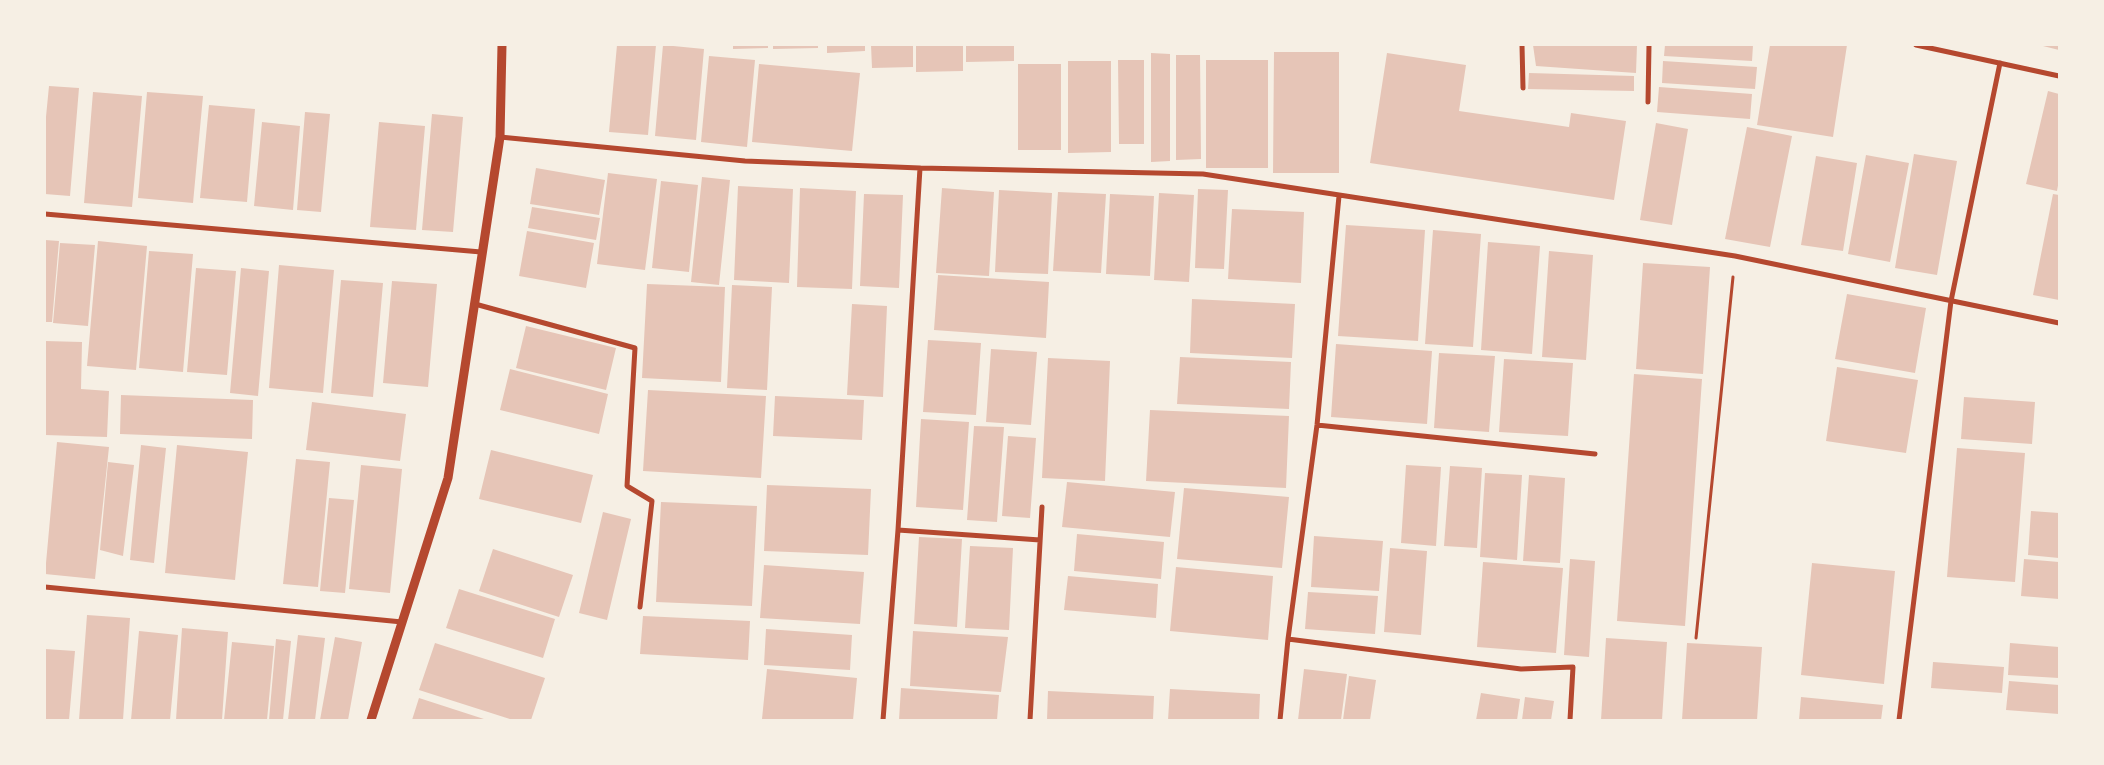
<!DOCTYPE html>
<html>
<head>
<meta charset="utf-8">
<style>
	body { margin:0 }
	#map { position:relative; width:2104px; height:765px; overflow:hidden; background:#f6efe4; font-family:Raleway,sans-serif }
	canvas { display:block }
	.frame { position:absolute; inset:0; border:46px solid #f6efe4; pointer-events:none }
</style>
</head>
<body>
<div id="map">
<canvas width="2104" height="765"></canvas>
<div class="frame"></div>
</div>
<script>
const c = document.querySelector('canvas').getContext('2d');
c.lineJoin = 'round';
function paint(path, color) { c.fillStyle = color; c.fill(path, 'evenodd'); }
const shape = rows => new Path2D(rows.map(r => 'M' + r).join(''));
function strokePath(path, color, width, dash) { c.strokeStyle = color; c.lineWidth = width; c.lineCap = dash ? 'butt' : 'round'; c.setLineDash(dash || []); c.stroke(path); }
const building = shape([
	[617,45,656,45,648,135,609,132],
	[663,45,704,49,696,140,655,136],
	[733,45,768,45,768,48,733,49],
	[773,45,818,45,818,48,773,49],
	[827,45,865,45,865,51,827,53],
	[871,45,913,45,913,67,872,68],
	[916,45,963,45,963,71,916,72],
	[966,45,1014,45,1014,61,966,62],
	[1533,45,1637,45,1636,73,1536,66],
	[1665,45,1753,45,1752,61,1664,56],
	[1770,45,1847,45,1833,137,1757,125],
	[2043,45,2059,45,2059,50,2043,46],
	[1274,52,1339,52,1339,173,1273,173],
	[1151,53,1170,54,1170,161,1151,162],
	[1387,53,1466,65,1459,111,1569,127,1571,113,1626,121,1614,200,1370,163],
	[1176,55,1200,55,1201,159,1176,160],
	[709,56,755,60,747,147,701,142],
	[1118,60,1144,60,1144,144,1119,144],
	[1206,60,1268,60,1268,168,1206,168],
	[1068,61,1111,61,1111,152,1068,153],
	[1663,61,1757,67,1755,89,1662,83],
	[759,64,860,73,852,151,752,142],
	[1018,64,1061,64,1061,150,1018,150],
	[1529,73,1634,76,1634,91,1528,89],
	[49,86,79,88,70,196,45,194,45,127],
	[1659,87,1752,94,1750,119,1657,112],
	[2048,91,2059,94,2059,180,2057,191,2026,184],
	[93,92,142,96,132,207,84,203],
	[147,92,203,96,193,203,138,198],
	[209,105,255,109,247,202,200,198],
	[305,112,330,114,321,212,297,210],
	[432,114,463,117,453,232,422,230],
	[262,122,300,126,293,210,254,206],
	[379,122,425,126,416,230,370,227],
	[1656,123,1688,129,1672,225,1640,220],
	[1747,127,1792,136,1770,247,1725,239],
	[1914,154,1957,161,1937,275,1895,268],
	[1866,155,1909,163,1890,262,1848,254],
	[1816,156,1857,163,1843,251,1801,245],
	[536,168,605,180,599,215,530,204],
	[608,173,657,179,645,270,597,264],
	[702,177,730,180,719,285,691,282],
	[661,181,698,185,689,272,652,268],
	[738,186,793,189,789,283,734,280],
	[800,188,856,191,852,289,797,287],
	[942,188,994,192,989,276,936,273],
	[1198,189,1228,190,1224,269,1195,268],
	[999,190,1052,193,1048,274,995,272],
	[1058,192,1106,194,1101,273,1053,271],
	[1159,193,1194,195,1189,282,1154,280],
	[864,194,903,195,899,288,860,286],
	[1110,194,1154,196,1150,276,1106,274],
	[2053,194,2059,195,2059,300,2033,295],
	[532,207,600,218,596,240,528,228],
	[1232,209,1304,212,1301,283,1228,279],
	[1346,225,1425,230,1418,341,1338,336],
	[1433,230,1481,234,1473,347,1425,344],
	[527,231,594,243,586,288,519,276],
	[45,240,59,241,52,322,45,322],
	[98,241,147,246,136,370,87,366],
	[1488,242,1540,246,1532,354,1481,350],
	[60,243,95,245,88,326,53,323],
	[149,251,193,254,183,372,139,368],
	[1549,251,1593,255,1586,360,1542,357],
	[1643,263,1710,267,1703,374,1636,369],
	[279,265,334,270,323,393,269,388],
	[196,268,236,271,227,375,187,372],
	[241,268,269,271,258,396,230,393],
	[938,275,1049,282,1046,338,934,330],
	[341,280,383,283,373,397,331,393],
	[392,281,437,284,428,387,383,383],
	[647,284,725,287,721,382,642,378],
	[732,285,772,287,767,390,727,388],
	[1847,294,1926,308,1915,373,1835,359],
	[1192,299,1295,304,1292,358,1190,353],
	[852,304,887,306,883,397,847,395],
	[526,326,616,348,606,390,516,368],
	[928,340,981,343,976,415,923,412],
	[45,341,82,342,81,389,109,391,107,437,45,435],
	[1336,344,1432,351,1427,424,1331,417],
	[991,349,1037,352,1031,425,986,422],
	[1439,353,1495,356,1489,432,1434,428],
	[1180,357,1291,362,1289,409,1177,404],
	[1048,358,1110,361,1105,481,1042,478],
	[1504,359,1573,363,1568,436,1499,432],
	[1837,367,1918,380,1906,453,1826,441],
	[510,369,608,394,599,434,500,410],
	[1634,374,1702,379,1685,626,1617,621],
	[648,390,766,396,761,478,643,471],
	[121,395,253,400,252,439,120,434],
	[775,396,864,400,862,440,773,436],
	[1964,397,2035,402,2032,444,1961,439],
	[312,402,406,414,400,461,306,450],
	[1150,410,1289,416,1286,488,1146,481],
	[921,419,969,422,963,510,916,507],
	[974,426,1004,427,997,522,967,520],
	[1008,436,1036,438,1030,518,1002,516],
	[57,442,109,447,95,579,45,574],
	[141,445,166,448,154,563,130,560],
	[177,445,248,452,235,580,165,573],
	[1957,448,2025,453,2015,582,1947,577],
	[491,450,593,475,581,523,479,499],
	[296,459,330,462,318,587,283,584],
	[108,462,134,465,123,556,100,550],
	[361,465,402,469,390,593,349,589],
	[1406,465,1441,467,1436,546,1401,543],
	[1450,466,1482,468,1477,548,1444,546],
	[1485,473,1522,475,1517,560,1480,557],
	[1529,475,1565,478,1560,563,1523,561],
	[1067,482,1175,492,1170,537,1062,527],
	[767,485,871,489,868,555,764,551],
	[1184,488,1289,497,1282,568,1177,559],
	[329,498,354,500,345,593,320,591],
	[661,502,757,506,752,606,656,602],
	[2031,511,2059,513,2059,558,2028,555],
	[603,512,631,519,607,620,579,613],
	[1077,534,1164,542,1161,579,1074,571],
	[1314,536,1383,541,1379,591,1311,587],
	[919,537,962,539,957,627,914,624],
	[970,546,1013,548,1009,630,965,628],
	[1390,548,1427,551,1421,635,1384,632],
	[493,549,573,575,559,617,479,591],
	[1570,559,1595,561,1589,657,1564,655],
	[2024,559,2059,562,2059,599,2021,596],
	[1483,562,1563,568,1556,653,1477,647],
	[1812,563,1895,571,1884,684,1801,675],
	[764,565,864,572,860,624,760,618],
	[1176,567,1273,576,1268,640,1170,631],
	[1068,576,1158,584,1156,618,1064,610],
	[459,589,555,619,543,658,446,628],
	[1308,592,1378,596,1375,634,1305,629],
	[87,615,130,618,123,720,79,720],
	[643,616,750,621,748,660,640,654],
	[182,628,228,632,222,720,176,720],
	[766,629,852,635,850,670,764,665],
	[139,631,178,635,170,720,131,720],
	[913,631,1008,637,1001,692,910,686],
	[298,635,325,638,315,720,288,720],
	[335,637,362,642,348,720,320,720],
	[1606,638,1667,642,1662,720,1601,720],
	[276,639,291,641,283,720,269,720],
	[232,642,274,646,267,720,224,720],
	[435,643,545,678,531,720,513,720,419,690],
	[1687,643,1762,647,1757,720,1682,720],
	[2010,643,2059,647,2059,678,2008,675],
	[45,649,75,651,69,720,45,720],
	[1933,662,2004,667,2002,693,1931,688],
	[767,669,857,678,853,720,762,719],
	[1304,669,1347,674,1341,720,1298,720],
	[1349,676,1376,680,1370,720,1343,720],
	[2009,681,2059,685,2059,714,2006,710],
	[901,688,999,695,997,720,899,720],
	[1170,689,1260,694,1259,720,1168,720],
	[1048,691,1154,696,1153,720,1047,720],
	[1481,693,1520,699,1517,720,1476,720],
	[1525,697,1554,701,1551,720,1522,720],
	[1801,697,1883,705,1881,720,1799,720],
	[419,698,487,720,412,720]
]);
const path = shape([
	[1696,638,1733,277]
]);
const minor = shape([
	[1522,45,1523,88],
	[1916,45,2059,76],
	[1648,102,1649,45],
	[500,137,745,161,920,168,1203,174,1735,256,2059,323],
	[45,214,481,252],
	[475,304,635,348,627,486,652,501,640,607],
	[1317,425,1595,454],
	[898,530,1040,540],
	[45,587,402,622],
	[1288,639,1521,669,1573,667,1570,720],
	[883,720,898,530,920,168],
	[1030,720,1042,507],
	[1280,720,1288,639,1317,425,1339,196],
	[1899,720,1951,301,2000,63]
]);
const tertiary = shape([
	[371,720,448,478,500,137,502,45]
]);
paint(building, '#e6c5b7');
strokePath(path, '#b5482f', 3);
strokePath(minor, '#b5482f', 5);
strokePath(tertiary, '#b5482f', 9);
</script>
</body>
</html>
